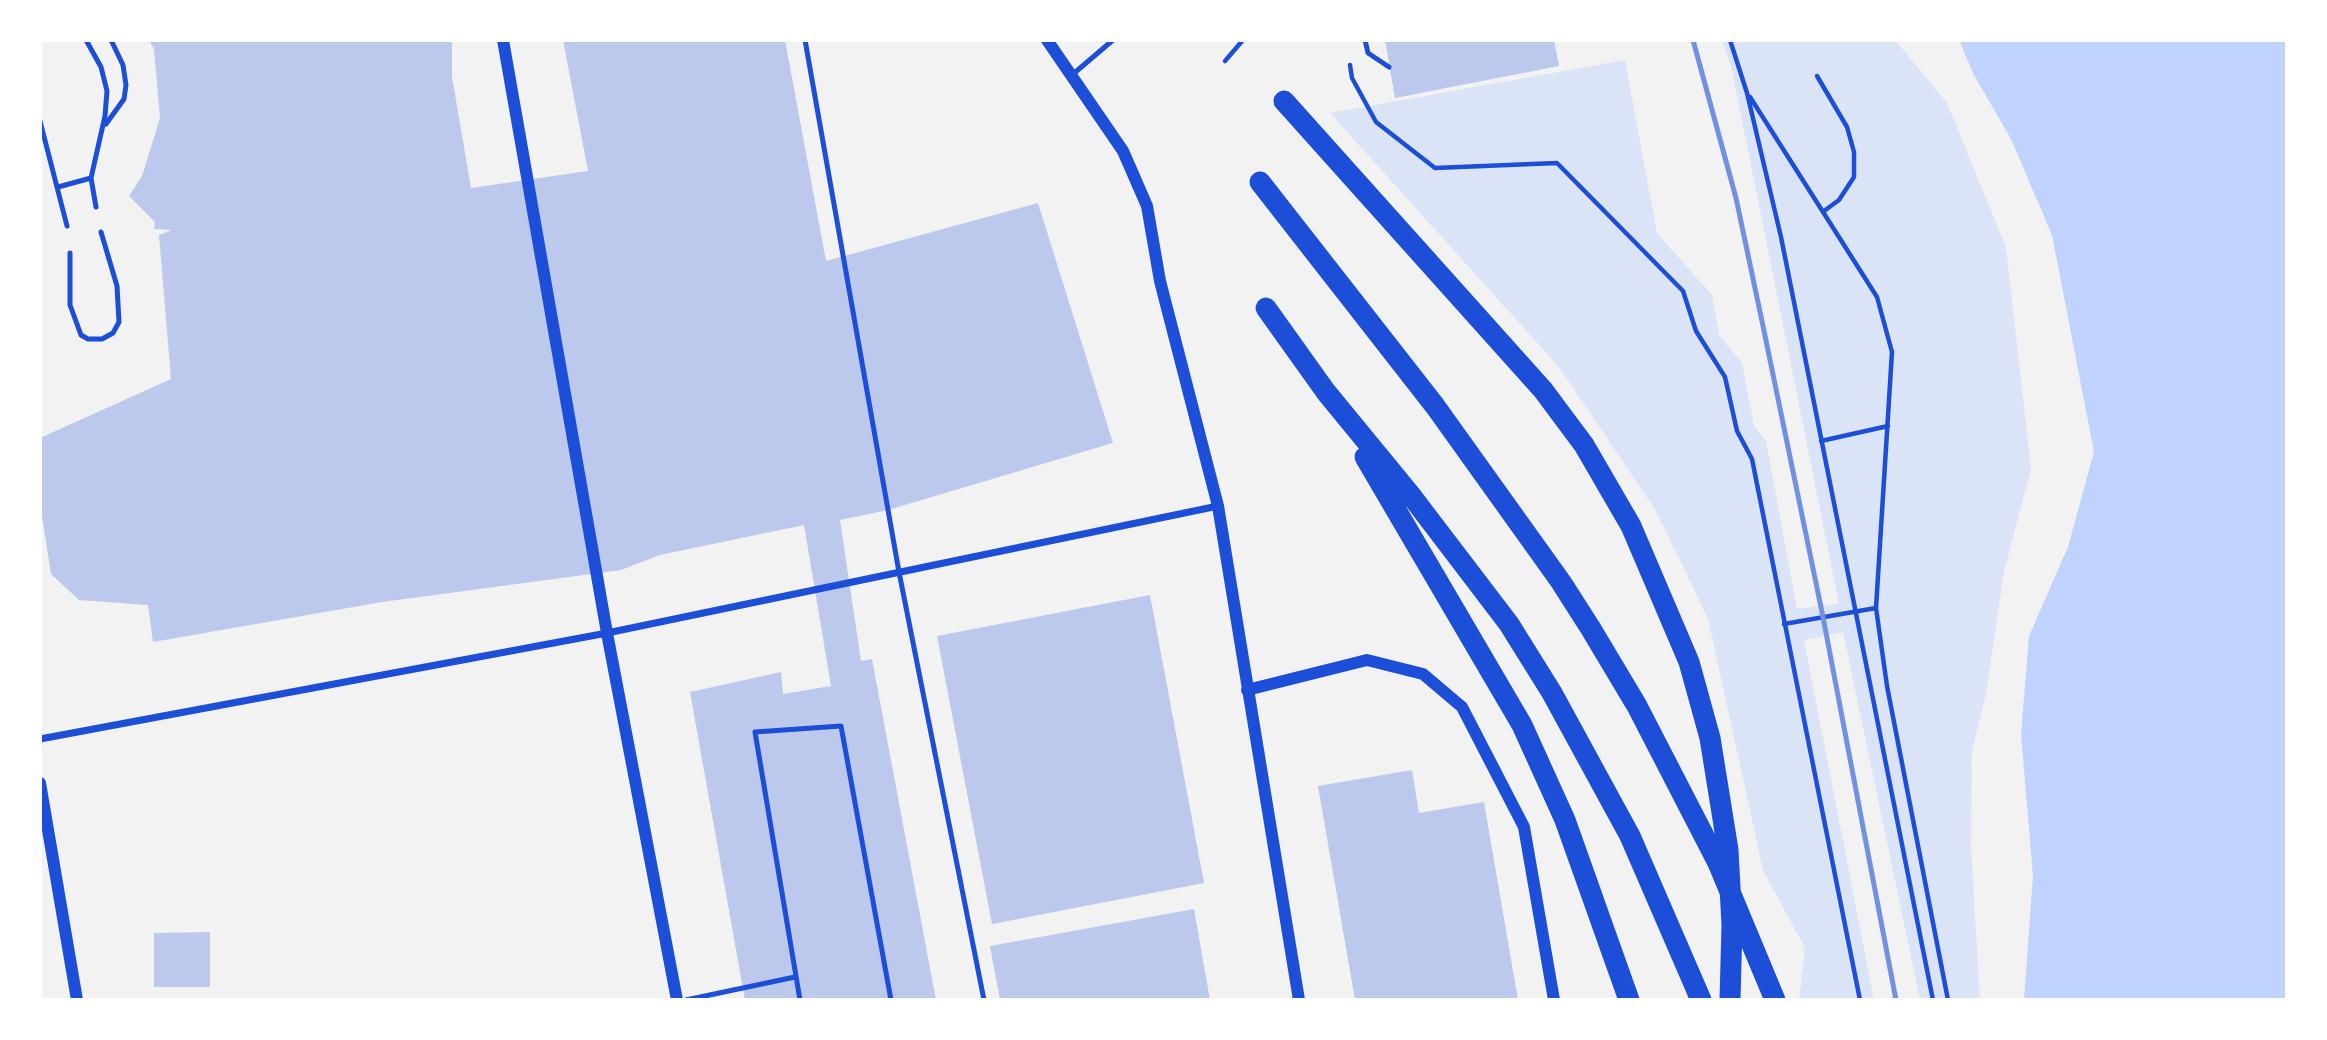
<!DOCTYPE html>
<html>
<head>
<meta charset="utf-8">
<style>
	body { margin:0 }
	#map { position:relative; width:2327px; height:1040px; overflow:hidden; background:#f2f2f2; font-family:"Noto Sans",sans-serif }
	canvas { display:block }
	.frame { position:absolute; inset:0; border:42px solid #fff; pointer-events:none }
</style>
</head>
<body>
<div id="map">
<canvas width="2327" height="1040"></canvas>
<div class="frame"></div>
</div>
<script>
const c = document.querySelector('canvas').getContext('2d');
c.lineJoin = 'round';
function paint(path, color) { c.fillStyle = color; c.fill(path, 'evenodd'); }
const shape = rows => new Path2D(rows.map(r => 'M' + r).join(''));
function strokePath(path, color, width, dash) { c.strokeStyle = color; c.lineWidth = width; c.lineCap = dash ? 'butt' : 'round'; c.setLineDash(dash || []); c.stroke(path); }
const green = shape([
	[1722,40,1899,40,1950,102,2009,246,2034,469,1984,1000,1920,1000,1843,632,1804,640,1874,1000,1799,1000,1805,948,1763,870,1708,619,1656,511,1559,367,1330,113,1625,60,1657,233,1712,295,1719,335,1742,363,1754,426,1766,441,1797,609,1839,604,1731,66]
]);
const water = shape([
	[1899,40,2287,40,2287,1000,1984,1000,2034,469,2009,246,1950,102]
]);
const pier = shape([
	[1895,40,1959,40,1974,75,2011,139,2052,235,2094,452,2068,547,2029,636,2021,734,2033,876,2024,1000,1980,1000,1971,848,1972,752,1986,694,2004,572,2031,469,2006,247,1947,103]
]);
const building = shape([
	[149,40,452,40,452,77,471,188,588,171,563,40,785,40,826,261,1038,203,1113,443,888,510,840,520,861,661,872,659,936,1000,745,1000,690,692,781,672,783,694,831,686,804,525,660,555,621,570,382,602,153,642,148,605,79,600,51,574,40,503,40,438,171,379,159,235,172,230,154,229,155,222,129,196,142,176,160,118,154,49],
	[1385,40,1554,40,1559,66,1395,98],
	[1150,595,1204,883,992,924,937,636],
	[1412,770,1419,813,1484,802,1518,1000,1355,1000,1318,786],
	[1194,909,1210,1000,1000,1000,990,946],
	[210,932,210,987,154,987,154,933]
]);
const path = shape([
	[1730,40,1747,93,1781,237,1933,1000],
	[1225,61,1243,40],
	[1350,65,1352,78,1376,122,1435,168,1557,163,1683,291,1696,331,1725,377,1737,431,1752,459,1860,1000],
	[1817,76,1847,127,1854,152,1854,177,1839,200,1824,211],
	[1750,97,1877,297,1892,352,1876,608,1887,686,1948,1000],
	[1821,441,1888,426],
	[1784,624,1876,608]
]);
const service = shape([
	[86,40,101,67,107,91,105,116,91,178,96,207],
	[805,40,899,572,984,1000],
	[1365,40,1368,53,1389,67],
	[1072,75,1113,40],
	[40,121,67,226],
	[106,124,124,99,126,85,123,65,111,40],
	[58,187,91,178],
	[70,253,70,305,81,335,88,339,102,339,113,333,119,322,117,286,101,232],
	[686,1000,795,977],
	[800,1000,755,732,841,726,891,1000]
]);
const minor = shape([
	[40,739,607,633,1218,506]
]);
const tertiary = shape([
	[503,40,607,633,677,1000],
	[1047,40,1123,151,1147,206,1160,281,1218,506,1299,1000],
	[1247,690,1367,660,1423,674,1462,707,1524,827,1554,1000],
	[40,783,77,1000]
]);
const motorway = shape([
	[1284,101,1543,390,1584,445,1631,526,1689,662,1710,738,1728,850,1732,925,1730,1000],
	[1260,182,1435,406,1561,582,1591,629,1637,706,1718,863,1775,1000],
	[1266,308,1326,392,1413,498,1509,624,1552,693,1630,836,1701,1000],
	[1365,457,1522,725,1565,820,1629,1000]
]);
const rail = shape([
	[1693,40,1736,198,1763,326,1823,617,1896,1000]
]);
paint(green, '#dbe4f7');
paint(water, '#bfd3fe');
paint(pier, '#f2f2f2');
paint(building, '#bdc9ec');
strokePath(path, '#1d4ed8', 4.5);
strokePath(service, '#1d4ed8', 5);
strokePath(minor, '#1d4ed8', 7);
strokePath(tertiary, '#1d4ed8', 12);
strokePath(motorway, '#1d4ed8', 21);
strokePath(rail, '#7290e2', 5);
</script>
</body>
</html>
